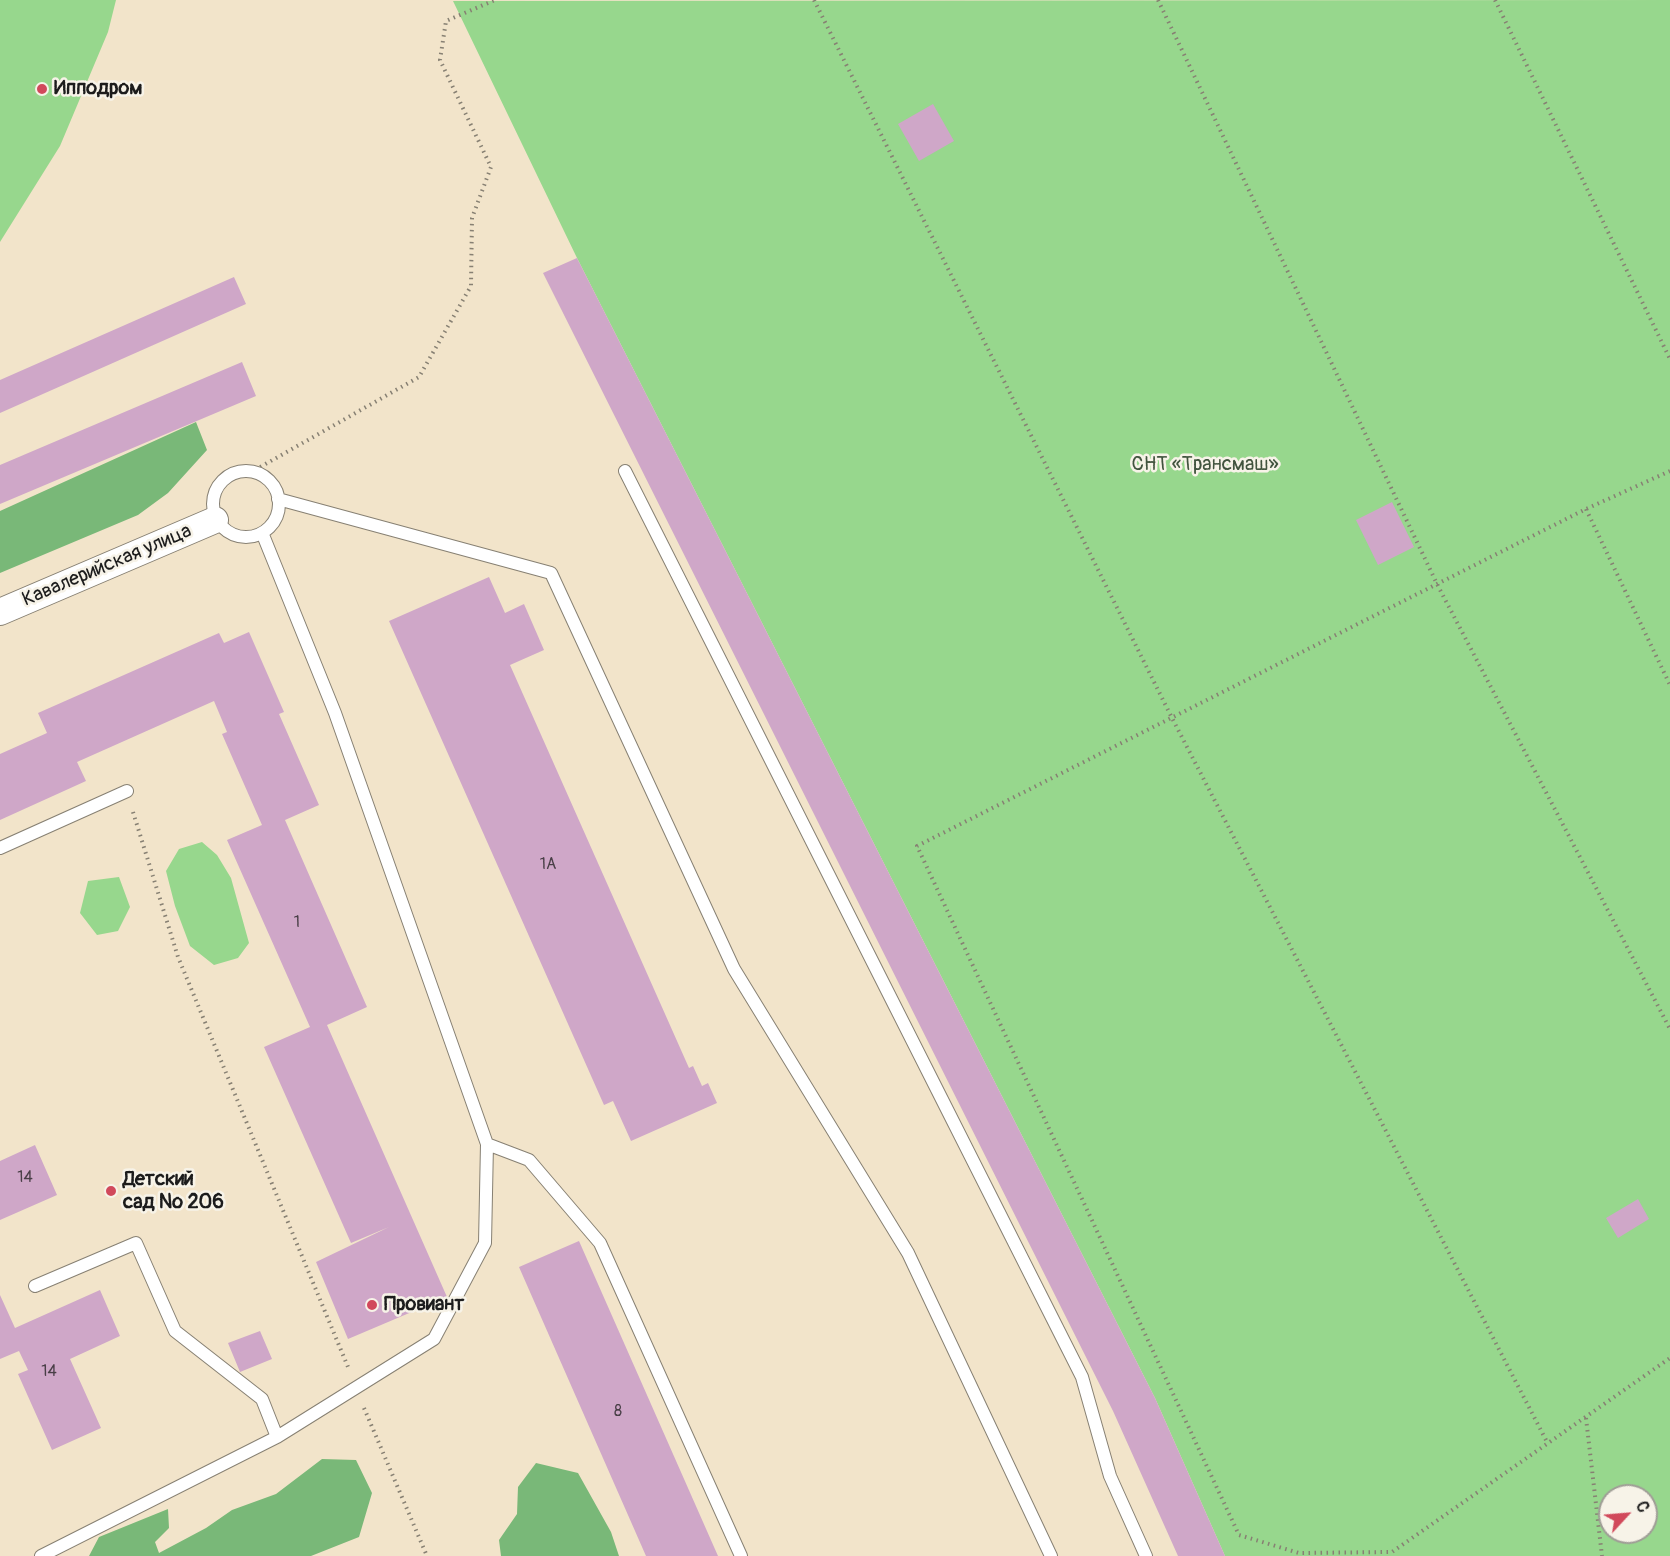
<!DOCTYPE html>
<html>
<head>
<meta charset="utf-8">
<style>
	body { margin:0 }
	#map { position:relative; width:1670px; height:1556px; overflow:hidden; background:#f2e4ca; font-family:Pangolin,sans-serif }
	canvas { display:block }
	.north { position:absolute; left:1598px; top:1484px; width:60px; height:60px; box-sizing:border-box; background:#f7f3e8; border:2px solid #9f9d96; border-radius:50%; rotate:64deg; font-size:16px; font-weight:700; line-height:24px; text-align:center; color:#1c1c1c }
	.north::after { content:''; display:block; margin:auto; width:21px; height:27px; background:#d1495b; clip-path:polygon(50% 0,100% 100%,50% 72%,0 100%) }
</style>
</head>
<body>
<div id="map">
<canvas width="1670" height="1556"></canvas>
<div class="north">С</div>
</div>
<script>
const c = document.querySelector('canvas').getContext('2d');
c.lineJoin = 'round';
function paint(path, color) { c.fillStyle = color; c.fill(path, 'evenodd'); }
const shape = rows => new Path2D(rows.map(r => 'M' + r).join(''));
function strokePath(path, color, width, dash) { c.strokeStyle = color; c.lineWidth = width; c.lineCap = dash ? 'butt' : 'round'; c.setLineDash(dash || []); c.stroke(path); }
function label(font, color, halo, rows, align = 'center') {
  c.font = font + ' Pangolin,sans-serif'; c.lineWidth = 5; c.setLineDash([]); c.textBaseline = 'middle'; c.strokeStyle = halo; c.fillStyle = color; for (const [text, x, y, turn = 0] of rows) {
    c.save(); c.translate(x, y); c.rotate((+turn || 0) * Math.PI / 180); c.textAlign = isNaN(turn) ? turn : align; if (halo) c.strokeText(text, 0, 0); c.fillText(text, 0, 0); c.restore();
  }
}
const green = shape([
	[0,0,116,0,108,32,60,146,0,242],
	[1670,0,1670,1556,1225,1556,1155,1398,577,258,453,1],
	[1610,1496,1646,1496,1646,1532,1610,1532],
	[202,842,217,855,231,878,249,943,238,958,214,965,190,946,175,906,166,871,179,849],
	[119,877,130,907,118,931,97,935,80,913,88,881]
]);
const forest = shape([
	[196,422,207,450,168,493,138,515,0,573,0,511],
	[322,1459,356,1460,372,1493,359,1537,311,1556,89,1556,99,1537,168,1509,169,1528,155,1542,159,1553,206,1528,232,1510,276,1494],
	[536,1463,578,1473,611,1532,619,1556,501,1556,499,1540,517,1514,518,1487]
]);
const building = shape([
	[933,104,954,141,919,161,898,124],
	[577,258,1155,1398,1225,1556,1178,1556,1113,1411,543,273],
	[234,277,246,304,0,413,0,380],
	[242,362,256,396,0,504,0,465],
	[1392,502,1414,547,1378,565,1356,520],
	[489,577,505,613,524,604,544,650,510,665,689,1068,693,1066,702,1086,708,1083,717,1103,631,1141,613,1101,604,1105,389,621],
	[249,632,284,712,279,714,319,805,285,820,367,1007,327,1025,447,1297,348,1339,316,1262,389,1227,351,1243,264,1047,310,1027,227,840,262,825,222,734,227,732,214,701,77,762,86,781,0,820,0,754,47,733,38,713,219,633,224,643],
	[35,1145,57,1195,0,1220,0,1161],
	[1638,1199,1649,1219,1618,1238,1606,1218],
	[579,1241,718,1556,646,1556,519,1267],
	[100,1290,120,1336,70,1359,101,1428,52,1450,18,1374,28,1370,19,1351,0,1359,0,1295,15,1328],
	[260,1331,272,1359,240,1372,228,1343]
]);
const path = shape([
	[814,0,1172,718,1547,1442],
	[1158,0,1438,586,1670,1029],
	[1495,0,1670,359],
	[255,470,419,377,471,286,472,218,491,167,440,60,446,21,495,0],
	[1670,471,1586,509,917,846,1239,1535,1299,1553,1392,1552,1670,1358],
	[1586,509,1670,685],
	[133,812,178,957,348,1367],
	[364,1408,427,1556],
	[1586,1418,1602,1556]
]);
const service = shape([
	'213 504a33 33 0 1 1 66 0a33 33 0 1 1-66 0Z',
	[625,471,1082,1377,1110,1476,1146,1556],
	[278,499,551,573,734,969,908,1253,1051,1556],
	[0,848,127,791],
	[487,1144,529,1160,600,1243,741,1556],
	[35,1286,136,1243,175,1331,262,1399,277,1437],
	[41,1556,277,1437,434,1339,485,1243,487,1144,335,713,263,535]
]);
const minor = shape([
	[0,612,215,520]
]);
const markers = [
	[42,89,6,"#d1495b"],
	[111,1191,6,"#d1495b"],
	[372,1305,6,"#d1495b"]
];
const numberNames = [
	["1А",548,865],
	["1",297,923],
	["14",25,1178],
	["14",49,1372],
	["8",618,1412]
];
const poiNames = [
	["Ипподром",54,89],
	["Детский",123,1180],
	["сад № 206",123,1203],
	["Провиант",384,1305]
];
const parkNames = [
	["СНТ «Трансмаш»",1205,465]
];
const streetNames = [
	["Кавалерийская улица",107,566,-23]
];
paint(green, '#97d78d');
paint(forest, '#79b878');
paint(building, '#cfa7c8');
strokePath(service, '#878073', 14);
strokePath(minor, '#878073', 28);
strokePath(path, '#878073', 4, [1.5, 4.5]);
strokePath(service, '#fff', 12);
strokePath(minor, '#fff', 26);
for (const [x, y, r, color] of markers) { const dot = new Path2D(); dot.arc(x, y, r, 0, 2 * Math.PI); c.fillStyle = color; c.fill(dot); strokePath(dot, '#f7f3e8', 2); }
label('16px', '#493f47', null, numberNames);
label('bold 20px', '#1c1c1c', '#f7f3e8', poiNames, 'left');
label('20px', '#41543e', '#f7f3e8', parkNames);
label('20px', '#1c1c1c', '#f7f3e8', streetNames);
</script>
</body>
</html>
